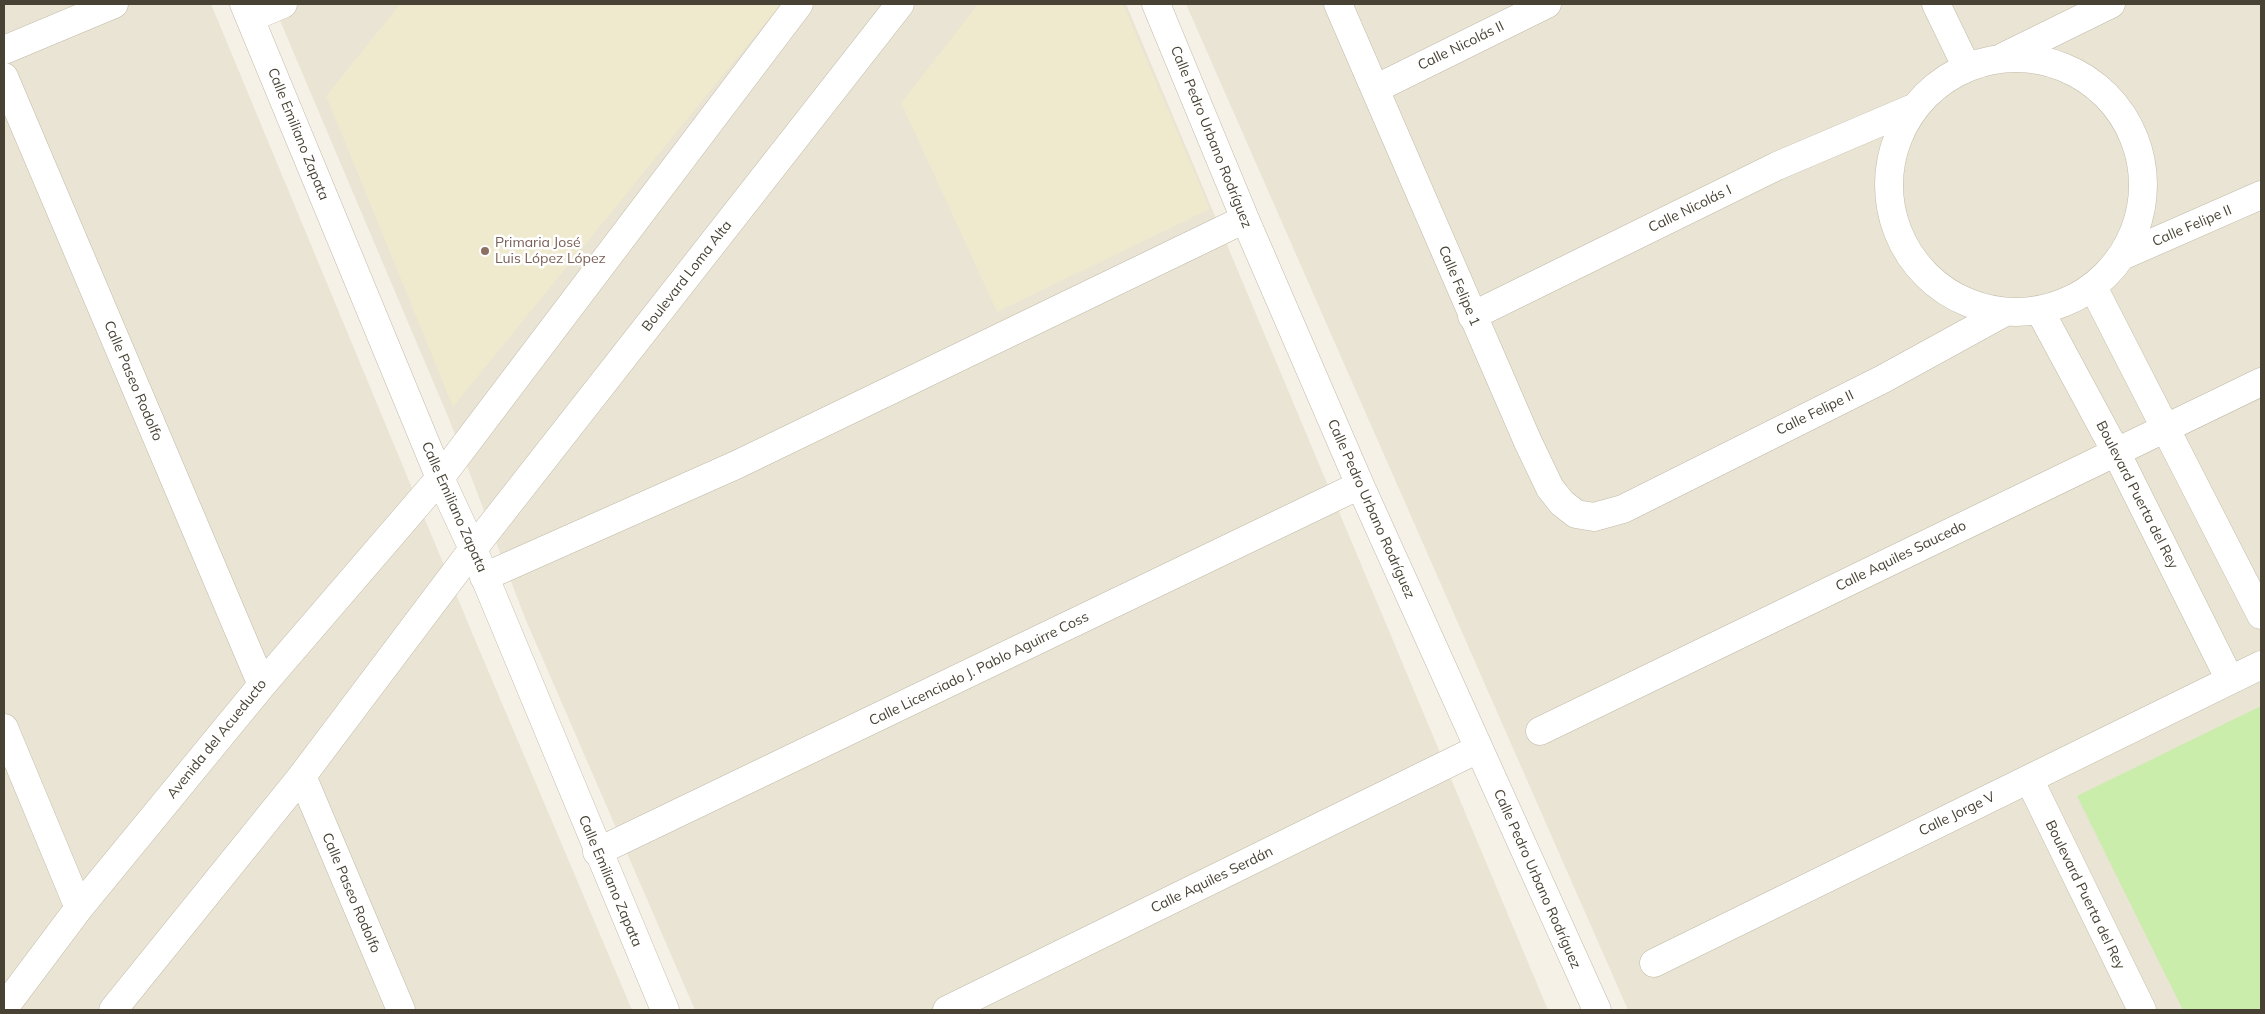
<!DOCTYPE html>
<html>
<head>
<meta charset="utf-8">
<style>
	body { margin:0 }
	#map { position:relative; width:2265px; height:1014px; overflow:hidden; background:#f5f1e6; font-family:Mulish,sans-serif }
	canvas { display:block }
	.frame { position:absolute; inset:0; border:5px solid #484234; pointer-events:none }
</style>
</head>
<body>
<div id="map">
<canvas width="2265" height="1014"></canvas>
<div class="frame"></div>
</div>
<script>
const c = document.querySelector('canvas').getContext('2d');
c.lineJoin = 'round';
function paint(path, color) { c.fillStyle = color; c.fill(path, 'evenodd'); }
const shape = rows => new Path2D(rows.map(r => 'M' + r).join(''));
function strokePath(path, color, width, dash) { c.strokeStyle = color; c.lineWidth = width; c.lineCap = dash ? 'butt' : 'round'; c.setLineDash(dash || []); c.stroke(path); }
function label(font, color, halo, rows, align = 'center') {
  c.font = font + ' Mulish,sans-serif'; c.lineWidth = 5; c.setLineDash([]); c.textBaseline = 'middle'; c.strokeStyle = halo; c.fillStyle = color; for (const [text, x, y, turn = 0] of rows) {
    c.save(); c.translate(x, y); c.rotate((+turn || 0) * Math.PI / 180); c.textAlign = isNaN(turn) ? turn : align; if (halo) c.strokeText(text, 0, 0); c.fillText(text, 0, 0); c.restore();
  }
}
const residential = shape([
	[4,4,211,4,473,635,632,1010,4,1010],
	[273,4,1126,4,1548,1010,695,1010,525,618,449,419],
	[1186,4,2261,4,2261,1010,1628,1010]
]);
const education = shape([
	[400,4,781,4,453,407,326,96],
	[978,4,1123,4,1210,209,997,312,901,103]
]);
const green = shape([
	[2261,706,2261,1010,2183,1010,2077,796]
]);
const minor = shape([
	[244,4,440,478,473,549,665,1010],
	[1156,4,1245,219,1360,485,1597,1010],
	[1338,4,1528,442,1550,488,1562,503,1576,514,1594,517,1623,509,1883,379,2005,312],
	[1936,4,1967,68],
	[250,18,283,4],
	[4,50,114,4],
	[2003,57,2111,4],
	'1889 185a127 127 0 1 1 254 0a127 127 0 1 1-254 0Z',
	[4,77,262,685],
	[1375,89,1547,4],
	[2122,256,2261,195],
	[2093,287,2261,615],
	[2040,311,2116,452,2230,680],
	[1472,316,1777,166,1911,109],
	[484,577,736,465,1245,219],
	[4,728,79,908],
	[1540,731,2261,382],
	[302,776,401,1010],
	[2029,779,2142,1010],
	[597,852,1360,485],
	[1654,963,2261,665],
	[4,1008,79,908,262,685,440,478,799,4],
	[113,1010,302,776,473,549,900,4],
	[947,1010,1478,749]
]);
const markers = [
	[485,251,5,"#8d6e63"]
];
const streetNames = [
	["Calle Nicolás II",1461,46,-26],
	["Calle Emiliano Zapata",298,134,68],
	["Calle Pedro Urbano Rodríguez",1211,137,68],
	["Calle Nicolás I",1690,209,-26],
	["Calle Felipe II",2192,226,-23],
	["Boulevard Loma Alta",687,276,-52],
	["Calle Felipe 1",1459,286,67],
	["Calle Paseo Rodolfo",133,381,67],
	["Calle Felipe II",1815,413,-26],
	["Boulevard Puerta del Rey",2137,495,63],
	["Calle Emiliano Zapata",454,507,66],
	["Calle Pedro Urbano Rodríguez",1371,509,66],
	["Calle Aquiles Saucedo",1901,556,-26],
	["Calle Licenciado J. Pablo Aguirre Coss",979,669,-26],
	["Avenida del Acueducto",217,739,-51],
	["Calle Jorge V",1957,814,-26],
	["Calle Pedro Urbano Rodríguez",1537,879,66],
	["Calle Aquiles Serdán",1212,880,-26],
	["Calle Emiliano Zapata",610,881,67],
	["Calle Paseo Rodolfo",351,893,67],
	["Boulevard Puerta del Rey",2085,895,64]
];
const educationNames = [
	["Primaria José",495,243],
	["Luis López López",495,259]
];
paint(residential, '#e9e4d3');
paint(education, '#efe9ce');
paint(green, '#caedab');
strokePath(minor, '#c1baa7', 29);
strokePath(minor, '#fff', 28);
for (const [x, y, r, color] of markers) { const dot = new Path2D(); dot.arc(x, y, r, 0, 2 * Math.PI); c.fillStyle = color; c.fill(dot); strokePath(dot, '#fff', 2); }
label('14px', '#484234', '#fff', streetNames);
label('14px', '#785e54', '#fff', educationNames, 'left');
</script>
</body>
</html>
